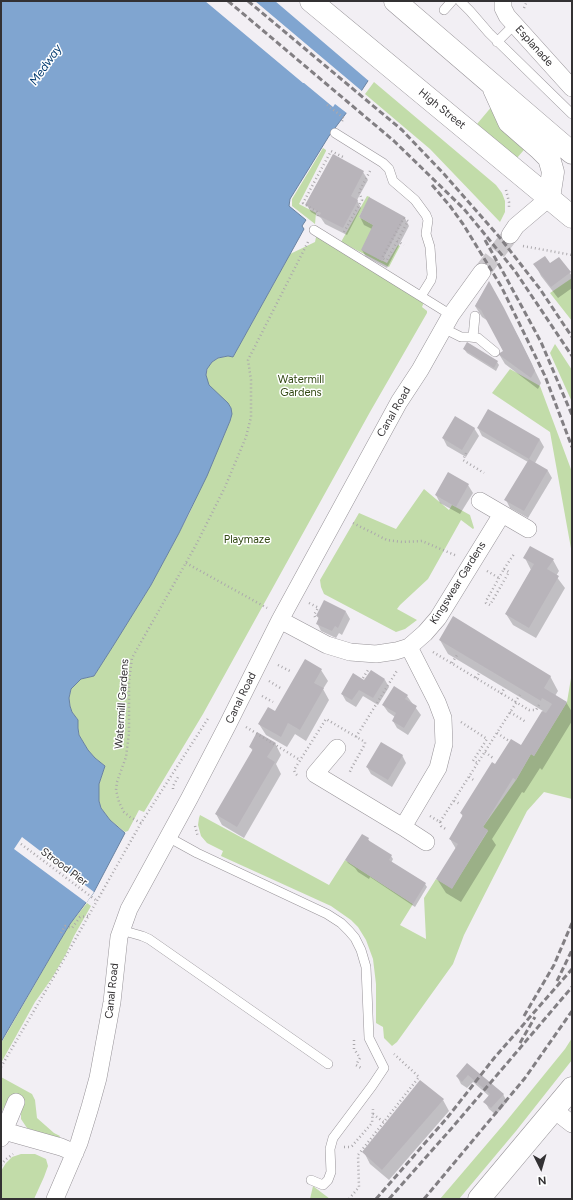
<!DOCTYPE html>
<html>
<head>
<meta charset="utf-8">
<style>
	body { margin:0 }
	#map { position:relative; width:573px; height:1200px; overflow:hidden; background:#f2eff4; font-family:Figtree,sans-serif }
	canvas { display:block }
	.frame { position:absolute; inset:0; border:2px solid #333133; pointer-events:none }
	.north { position:absolute; left:521px; top:1148px; width:40px; height:40px; -webkit-text-stroke:3px #fff; paint-order:stroke; rotate:175deg; font-size:11px; font-weight:700; line-height:16px; text-align:center; color:#333133 }
	.north::after { content:''; display:block; margin:auto; width:14px; height:18px; background:#333133; clip-path:polygon(50% 0,100% 100%,50% 72%,0 100%) }
</style>
</head>
<body>
<div id="map">
<canvas width="573" height="1200"></canvas>
<div class="frame"></div>
<div class="north">N</div>
</div>
<script>
const c = document.querySelector('canvas').getContext('2d');
c.lineJoin = 'round';
function paint(path, color) { c.fillStyle = color; c.fill(path, 'evenodd'); }
const shape = rows => new Path2D(rows.map(r => 'M' + r).join(''));
function strokePath(path, color, width, dash) { c.strokeStyle = color; c.lineWidth = width; c.lineCap = dash ? 'butt' : 'round'; c.setLineDash(dash || []); c.stroke(path); }
function label(font, color, halo, rows, align = 'center') {
  c.font = font + ' Figtree,sans-serif'; c.lineWidth = 3; c.setLineDash([]); c.textBaseline = 'middle'; c.strokeStyle = halo; c.fillStyle = color; for (const [text, x, y, turn = 0] of rows) {
    c.save(); c.translate(x, y); c.rotate((+turn || 0) * Math.PI / 180); c.textAlign = isNaN(turn) ? turn : align; if (halo) c.strokeText(text, 0, 0); c.fillText(text, 0, 0); c.restore();
  }
}
const green = shape([
	[374,82,496,185,502,193,505,201,505,212,500,222,430,149,365,94],
	[493,105,529,144,517,158,477,124],
	[323,148,326,150,326,151,299,204,316,213,315,224,292,206,292,199],
	[367,196,370,197,359,217,373,225,377,258,387,263,398,245,400,246,389,267,341,242],
	[318,228,424,302,422,307,427,311,427,313,370,412,203,714,144,812,139,810,128,831,125,832,110,820,101,808,99,801,99,784,105,766,95,758,88,750,79,735,78,728,78,720,72,712,70,706,69,698,71,689,81,679,94,676,151,585,189,514,230,421,231,408,229,405,213,391,207,382,206,375,208,367,212,362,218,358,228,356,233,357,290,254,315,242],
	[572,278,572,321,550,293],
	[555,344,572,370,572,402,550,353],
	[510,369,540,386,572,472,572,554,550,432,492,393],
	[424,489,449,510,452,505,470,515,474,528,473,529,461,520,428,579,400,605,397,609,417,620,405,629,396,632,324,594,321,587,320,580,359,513,396,529],
	[572,672,572,799,544,792,527,811,464,935,453,964,397,1042,392,1046,384,1038,383,1027,376,1023,376,984,373,959,366,940,358,927,351,920,331,906,221,856,223,851,207,843,201,836,198,825,199,818,200,815,329,885,345,860,413,904,400,925,426,939,424,898,436,879,452,888,488,831,483,827,516,780,531,754,534,756,567,702],
	[87,903,91,906,74,936,66,954,52,978,35,1002,1,1063,1,1043,7,1033,58,944,70,924],
	[572,1038,572,1060,516,1131,459,1199,440,1199,504,1124,565,1049],
	[1,1077,32,1094,35,1100,37,1118,54,1133,60,1136,59,1138,52,1137,27,1128,21,1119,21,1114,22,1106,9,1098,1,1113],
	[21,1154,35,1154,46,1159,48,1166,44,1177,34,1199,1,1199,1,1171,6,1163,12,1157],
	[313,1186,330,1199,310,1199]
]);
const water = shape([
	[1,1,421,1,350,108,329,136,290,199,289,206,306,220,302,226,304,229,233,357,228,356,218,358,212,362,207,369,206,375,209,385,228,403,231,408,232,414,230,421,207,476,179,533,151,585,115,643,94,676,81,679,71,689,69,698,70,706,72,712,78,720,78,728,79,735,88,750,95,758,105,766,99,784,99,801,101,808,110,820,125,833,94,892,70,924,58,944,1,1042,1,1]
]);
const pier = shape([
	[205,1,255,1,363,92,348,114,335,104,333,107,304,83,303,83],
	[275,1,421,1,423,2,370,82],
	[22,837,94,892,87,902,87,903,14,849]
]);
const shadow = shape([
	[333,155,363,172,368,180,357,200,361,208,347,235,325,224,321,218,311,212,306,204],
	[369,199,405,218,409,226,387,268,366,257,362,250,372,229,364,225,360,217],
	[559,258,572,276,572,288,558,298,541,276,535,264,550,265],
	[489,283,519,338,541,383,538,389,505,364,499,354,504,352,488,321,482,317,475,306],
	[464,349,497,362,499,365,496,371,467,353],
	[474,428,479,436,466,457,447,446,443,438],
	[478,428,540,440,544,447,535,463,548,471,552,478,528,518,510,508,506,500,528,462,482,436],
	[468,485,473,493,460,514,440,503,436,495],
	[525,558,553,560,559,571,556,576,565,588,536,638,513,625,506,614,531,570],
	[346,612,350,619,342,635,339,633,336,638,321,631,317,623,319,619,317,616],
	[440,640,550,676,558,691,555,696,566,702,572,712,572,721,542,770,540,768,524,793,522,792,492,839,496,845,461,902,446,893,437,879,456,849,450,839,463,817,461,813,495,765,521,746,543,711,448,654],
	[321,670,328,681,323,689,329,700,306,741,295,734,287,747,266,735,259,724,276,712],
	[385,680,389,687,378,705,363,696,356,707,346,701,342,694,365,681],
	[394,688,407,696,421,715,408,735,397,728,393,721,395,717,388,712,383,705],
	[275,743,281,755,276,764,281,774,244,838,222,825,216,814,253,751,250,747],
	[402,755,406,763,392,787,371,774,367,767],
	[368,839,370,842,391,856,393,859,391,863,425,884,427,887,415,907,370,877,369,879,358,872,355,868,348,863,346,860],
	[467,1064,503,1094,507,1102,496,1115,489,1109,485,1102,489,1096,473,1082,467,1088,461,1084,457,1076],
	[443,1100,449,1111,389,1180,370,1164,364,1152]
]);
const building = shape([
	[333,154,364,171,351,196,358,200,343,228,319,216,321,213,305,205],
	[369,197,405,217,382,261,361,250,373,225,359,217],
	[545,256,550,263,559,257,571,272,551,287,533,264],
	[489,281,504,308,532,364,535,371,531,378,498,354,503,351,481,310,475,306],
	[467,342,498,361,494,368,463,349],
	[488,409,540,439,529,459,477,428],
	[455,416,475,428,462,450,442,438],
	[529,459,548,470,524,511,504,500],
	[448,472,469,484,456,507,435,495],
	[530,546,554,559,547,569,559,576,529,628,505,614,534,564,523,558],
	[324,600,346,611,338,628,335,626,332,631,316,624,319,617,316,616],
	[453,616,551,676,544,688,567,702,534,756,531,754,516,780,513,778,483,827,488,830,452,889,436,879,458,844,449,839,463,815,460,813,492,762,495,764,511,739,521,745,542,711,546,713,552,704,542,698,541,701,439,640],
	[305,659,322,669,314,683,324,688,300,730,288,723,281,737,258,724,268,707,275,711],
	[371,670,385,679,373,698,359,690,352,700,341,694,353,673,364,680],
	[394,686,408,695,405,699,417,706,404,728,392,721,396,713,382,705],
	[257,732,276,743,267,757,275,762,237,827,215,814,253,749,249,747],
	[381,742,403,755,388,780,366,767],
	[362,834,369,838,368,840,392,855,389,860,426,883,413,904,345,860],
	[467,1063,504,1094,491,1108,483,1102,490,1094,468,1075,462,1082,456,1076],
	[420,1080,444,1099,382,1170,362,1152]
]);
const minorTunnel = shape([
	[482,272,510,235]
]);
const path = shape([
	[524,8,527,1],
	[327,105,344,118,342,121],
	[506,190,509,202,509,209],
	[318,216,317,212,303,203,331,151,345,158],
	[404,218,408,221,387,260,384,259,382,258,404,218],
	[344,232,362,200,359,192,370,171],
	[397,241,404,245],
	[523,246,572,255],
	[466,453,463,460,484,473],
	[353,523,387,540,402,542,422,541,457,556],
	[186,563,267,608],
	[504,569,509,572,490,605,486,603,486,601,504,569],
	[504,569,514,554],
	[487,571,499,578],
	[309,603,319,608],
	[315,617,314,615,318,608],
	[433,652,529,710,536,710,539,705],
	[452,663,457,655],
	[278,665,290,671],
	[363,678,368,670],
	[476,678,480,672],
	[269,681,282,689],
	[501,694,505,687],
	[262,696,273,702],
	[515,702,520,695],
	[510,712,526,722],
	[461,722,487,739,473,761,478,763],
	[246,727,300,760],
	[497,733,509,741],
	[356,737,398,669],
	[485,752,493,758],
	[297,775,295,773,294,770,326,719,365,742,365,744,351,769,349,774],
	[469,777,475,781],
	[173,789,173,786,178,777],
	[454,801,460,804],
	[430,816,440,822,516,703],
	[440,822,441,826,447,830],
	[141,823,130,817,124,812,119,802,116,790,117,782,126,757,129,733,129,681,132,658,196,545,225,487,246,437,251,417,251,380,248,360,308,242],
	[195,826,198,837],
	[21,844,97,901],
	[61,933,65,926,72,928,80,917,89,916],
	[354,1040,354,1049,360,1058,356,1065,361,1068],
	[1,1067,59,968,141,823,209,717],
	[373,1114,385,1123],
	[344,1147,350,1147,352,1146,372,1123,373,1109],
	[1,1165,5,1160,13,1154],
	[349,1199,359,1187,358,1155,419,1077,394,1054]
]);
const service = shape([
	[460,1,470,11,489,33,572,114],
	[444,10,452,1],
	[497,42,514,25],
	[335,133,383,163,389,169,393,181,415,200,426,215,428,220,426,234,430,247,432,275,431,280,421,296],
	[314,230,451,315],
	[443,328,461,337,470,337,478,338,495,352],
	[473,337,475,316],
	[168,837,197,853,327,914,341,923,349,931,355,938,361,950,366,967,369,1038,384,1068,372,1086,333,1138,330,1149,331,1172,328,1180,323,1185,311,1180],
	[121,930,142,936,149,939,328,1064]
]);
const minor = shape([
	[503,1,503,8,507,16,572,88],
	[510,235,516,226,549,198],
	[480,501,528,529],
	[280,620,327,645,350,652,376,654,396,651,409,647,425,633,438,618,502,514],
	[337,748,315,774,403,827,438,768,444,744,443,718,437,702,409,647],
	[403,827,426,842],
	[554,1110,572,1124],
	[4,1131,16,1102],
	[1,1138,4,1131,61,1147,75,1153],
	[55,1199,79,1143,90,1107,98,1078,112,1002,119,937,129,909,189,799,227,726,280,620,399,402,420,370,451,315,482,272]
]);
const secondary = shape([
	[479,1199,572,1088]
]);
const primary = shape([
	[311,1,572,217],
	[395,1,572,153],
	[494,89,509,122,540,149,549,158,553,172,549,198]
]);
const rail = shape([
	[228,1,394,141,464,209,515,271,572,356],
	[248,1,402,130,444,174,501,239,540,289,572,337],
	[432,185,450,206,463,224,501,286,545,376,572,447],
	[485,240,503,272,541,342,572,415],
	[557,981,572,950],
	[524,1016,554,965,572,923],
	[520,1043,535,1017],
	[376,1199,447,1118,495,1057,572,969],
	[389,1199,451,1129,572,987],
	[424,1199,525,1078,572,1011]
]);
const streetNames = [
	["Esplanade",534,46,48],
	["High Street",442,109,39],
	["Canal Road",394,412,-60],
	["Kingswear Gardens",458,583,-58],
	["Canal Road",241,698,-64],
	["Watermill Gardens",122,704,-86],
	["Strood Pier",64,867,37],
	["Canal Road",112,991,-84]
];
const parkNames = [
	["Watermill",301,380],
	["Gardens",301,393],
	["Playmaze",247,540]
];
const waterNames = [
	["Medway",46,65,-55]
];
paint(green, '#c2dca9');
paint(water, '#80a5d0');
strokePath(water, '#6982a1', 1);
paint(pier, '#f2eff4');
paint(shadow, '#0003');
paint(building, '#b8b4ba');
strokePath(minorTunnel, '#ccc9cd', 17, [17, 8]);
strokePath(service, '#979398', 10);
strokePath(minor, '#979398', 18);
strokePath(secondary, '#979398', 23);
strokePath(primary, '#979398', 23);
strokePath(path, '#aba8ac', 2.5, [1, 3]);
strokePath(service, '#fff', 9);
strokePath(minor, '#fff', 17);
strokePath(secondary, '#fff', 22);
strokePath(primary, '#fff', 22);
strokePath(rail, '#827f83', 3, [6, 3]);
label('11px', '#333133', '#fff', streetNames);
label('11px', '#314812', '#fff', parkNames);
label('italic 12px', '#083f74', '#fff', waterNames);
</script>
</body>
</html>
